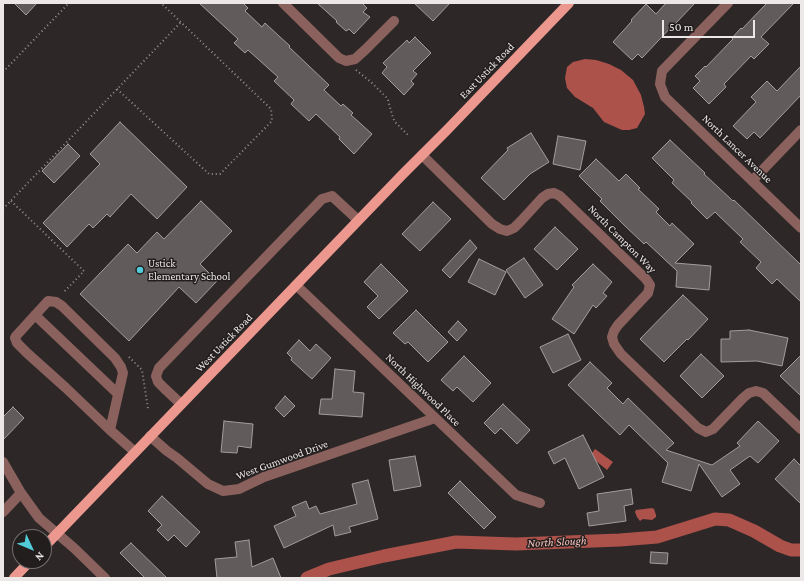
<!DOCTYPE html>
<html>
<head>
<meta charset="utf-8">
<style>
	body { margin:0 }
	#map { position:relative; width:804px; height:581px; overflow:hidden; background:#2d2827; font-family:"Crimson Pro",serif }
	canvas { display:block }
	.frame { position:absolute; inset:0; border:4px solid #ebe8e7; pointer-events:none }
	.north { position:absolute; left:12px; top:529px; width:40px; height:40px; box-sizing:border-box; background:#231e1e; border:1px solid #736f6e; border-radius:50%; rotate:134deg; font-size:11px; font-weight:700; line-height:16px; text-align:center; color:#ebe8e7 }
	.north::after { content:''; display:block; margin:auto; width:14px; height:18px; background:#52cbd9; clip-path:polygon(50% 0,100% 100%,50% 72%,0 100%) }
	.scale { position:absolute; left:662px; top:20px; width:93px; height:18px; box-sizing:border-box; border:2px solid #ebe8e7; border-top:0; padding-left:5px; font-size:12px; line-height:14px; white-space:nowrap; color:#ebe8e7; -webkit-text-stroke:3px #231e1e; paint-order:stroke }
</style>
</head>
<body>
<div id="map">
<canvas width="804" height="581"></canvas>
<div class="frame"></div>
<div class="north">N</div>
<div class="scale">50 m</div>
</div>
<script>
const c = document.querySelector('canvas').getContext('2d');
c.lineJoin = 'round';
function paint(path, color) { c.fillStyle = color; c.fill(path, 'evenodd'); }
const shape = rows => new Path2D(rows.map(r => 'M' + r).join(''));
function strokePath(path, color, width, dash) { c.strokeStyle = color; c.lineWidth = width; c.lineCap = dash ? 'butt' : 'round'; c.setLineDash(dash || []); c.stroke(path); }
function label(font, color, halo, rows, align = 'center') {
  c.font = font + ' "Crimson Pro",serif'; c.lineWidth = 3; c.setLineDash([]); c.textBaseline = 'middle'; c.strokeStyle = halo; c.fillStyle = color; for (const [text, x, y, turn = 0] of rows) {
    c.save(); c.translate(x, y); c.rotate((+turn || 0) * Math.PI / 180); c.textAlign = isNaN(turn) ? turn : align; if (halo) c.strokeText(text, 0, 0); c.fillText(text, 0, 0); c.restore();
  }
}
const water = shape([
	[585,59,596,60,609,64,621,70,633,80,641,95,644,107,645,114,637,128,629,130,622,130,604,122,593,108,575,97,567,88,565,78,567,67,573,62],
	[595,449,613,462,607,470,590,456],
	[652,508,654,509,656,515,656,517,652,520,643,519,640,521,637,517,635,512,636,510]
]);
const canal = shape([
	[307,578,329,569,384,556,456,542,516,544,620,540,657,537,715,519,729,520,754,531,780,546,791,550,801,550]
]);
const building = shape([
	[14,3,37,3,26,15,14,3],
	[199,3,243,3,248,8,245,11,262,27,265,23,279,36,290,46,289,47,329,85,324,90,341,106,343,104,353,113,351,115,372,134,354,154,339,139,340,137,316,114,309,121,291,104,294,100,274,81,278,77,248,50,245,53,234,43,238,39,199,3],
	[317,3,362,3,367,8,363,12,370,17,354,34,349,29,346,31,336,22,337,21,317,3],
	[414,3,450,3,433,21,414,3],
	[666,3,695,3,675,24,674,24,642,58,638,54,632,60,613,42,632,21,631,20,646,4,656,14,666,3],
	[767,3,794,3,761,37,769,44,754,59,751,56,724,84,726,87,709,104,693,88,700,81,695,76,705,66,706,67,733,39,732,38,741,28,742,29,767,3],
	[415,37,431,53,413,71,417,74,411,81,414,84,404,95,382,73,387,67,383,63,407,40,409,43,415,37],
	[801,66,801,95,760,138,754,132,747,139,733,126,756,102,751,97,767,81,777,91,801,66],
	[120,122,187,187,157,219,131,194,110,217,107,214,93,228,89,224,67,247,43,223,100,164,90,154,120,122],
	[531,133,549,162,530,174,504,200,481,178,508,150,507,148,531,133],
	[558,136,586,141,580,170,553,164,558,136],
	[670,140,705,173,704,174,733,201,734,200,801,265,801,302,777,279,772,284,756,268,761,262,740,242,743,239,715,212,707,219,691,203,692,202,672,183,674,180,652,158,670,140],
	[68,144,80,156,54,183,42,171,68,144],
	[596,159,619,181,626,174,640,188,638,189,659,209,656,212,670,226,672,223,694,244,675,263,711,266,709,290,676,287,677,271,646,242,644,244,623,224,600,201,602,199,579,176,596,159],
	[201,201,232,231,200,264,217,281,196,303,179,287,129,341,80,294,128,244,137,253,157,232,164,239,201,201],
	[433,202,451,219,420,251,402,234,433,202],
	[555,227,578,249,557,270,534,249,555,227],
	[470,240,477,248,450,278,442,270,470,240],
	[524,258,543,285,525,298,506,270,524,258],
	[479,259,506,272,495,295,468,282,479,259],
	[381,264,408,291,379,319,367,307,378,296,364,282,381,264],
	[593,264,612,282,603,293,607,296,596,308,593,305,574,334,552,319,574,287,572,285,593,264],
	[683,295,708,319,688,340,687,339,664,362,640,339,683,295],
	[416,310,448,342,428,362,408,342,405,344,393,333,416,310],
	[458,321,467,330,457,341,448,332,458,321],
	[749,330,788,338,782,366,757,361,721,362,721,339,730,339,730,331,749,330],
	[568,334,581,360,553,373,540,347,568,334],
	[299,340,310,351,316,344,331,358,312,379,291,360,292,358,287,353,299,340],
	[701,354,724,376,702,398,680,376,701,354],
	[801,355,801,396,780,376,801,355],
	[464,356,491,383,473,402,457,387,453,391,441,380,464,356],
	[590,362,612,383,607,388,623,404,628,398,674,443,666,450,712,465,740,446,737,443,758,421,779,441,758,463,750,456,730,470,740,484,722,497,699,464,691,491,662,482,668,463,629,425,620,435,568,385,590,362],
	[335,369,355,371,353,392,364,393,362,417,319,414,321,399,332,399,335,369],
	[285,396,295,406,284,417,275,408,285,396],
	[503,404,530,430,517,444,501,428,495,434,484,423,503,404],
	[13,407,24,418,3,440,3,417,13,407],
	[224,421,253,424,251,448,238,446,237,453,221,452,224,421],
	[583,435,604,477,579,489,565,458,554,464,548,452,583,435],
	[415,456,421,486,394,491,389,460,415,456],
	[794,459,801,466,801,504,775,479,794,459],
	[368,480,378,519,349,527,351,532,335,536,333,525,284,548,274,526,296,516,292,507,306,501,309,509,316,506,320,514,357,504,352,484,368,480],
	[460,481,496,517,484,529,448,493,460,481],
	[631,489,633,504,624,506,626,521,589,526,587,513,599,511,597,494,631,489],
	[162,496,200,532,186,547,174,535,168,541,157,530,162,525,148,511,162,496],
	[249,540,252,567,273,558,281,578,217,578,215,559,237,557,235,542,249,540],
	[131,543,167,578,145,578,120,553,131,543],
	[651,552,668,553,667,564,650,563,651,552]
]);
const path = shape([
	[356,70,371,82,386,97,388,100,393,118,395,122,408,135],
	[3,72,69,3],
	[117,89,209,174,220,174,272,121,271,109,161,3],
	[11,201,84,271,63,293],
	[3,209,181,22],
	[129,357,142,370,148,409]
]);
const minor = shape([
	[283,3,339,58,346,61,355,59,365,50,394,21],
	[728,3,662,71,660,84,665,97,801,228],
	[422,155,492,224,500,229,507,231,514,228,521,221,542,198,548,194,554,193,560,196,646,279,650,285,648,293,618,325,614,331,612,337,614,344,621,354,698,428,706,432,713,429,743,398,749,393,756,391,763,393,801,429],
	[752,181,801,130],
	[296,285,516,495,540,503],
	[35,315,118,394],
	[181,404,164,388,158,382,156,376,159,368,322,199,332,196,358,220],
	[110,430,123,373,121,367,115,358,62,306,56,302,48,301,16,336,15,338,17,343,27,353,66,388,110,430,118,437,135,452],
	[150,436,167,451,177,458,208,484,223,491,239,489,264,477,435,418],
	[3,462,21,493,39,518,74,548,105,578],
	[3,512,21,493]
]);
const major = shape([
	[44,547,402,175,447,130,569,3],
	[14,578,30,561]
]);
const markers = [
	[140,270,4,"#52cbd9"]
];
const streetNames = [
	["East Ustick Road",487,71,-46],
	["North Lancer Avenue",737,149,44],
	["North Campton Way",622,239,45],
	["West Ustick Road",224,343,-46],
	["North Highwood Place",423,390,44],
	["West Gumwood Drive",282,460,-20]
];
const poiNames = [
	["Ustick",148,264],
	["Elementary School",148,277]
];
const waterNames = [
	["North Slough",557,542,-3]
];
paint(water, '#ad514b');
strokePath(canal, '#ad514b', 13);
paint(building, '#615b5b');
strokePath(building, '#a39d9c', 1);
strokePath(path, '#959190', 2, [1, 3]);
strokePath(minor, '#8b615d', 10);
strokePath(major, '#ed988f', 10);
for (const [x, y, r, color] of markers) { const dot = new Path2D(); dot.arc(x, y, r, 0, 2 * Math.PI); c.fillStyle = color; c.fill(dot); strokePath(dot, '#231e1e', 1.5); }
label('11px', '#ebe8e7', '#231e1e', streetNames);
label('11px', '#ebe8e7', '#231e1e', poiNames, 'left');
label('italic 12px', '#f6c2bc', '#231e1e', waterNames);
</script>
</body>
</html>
